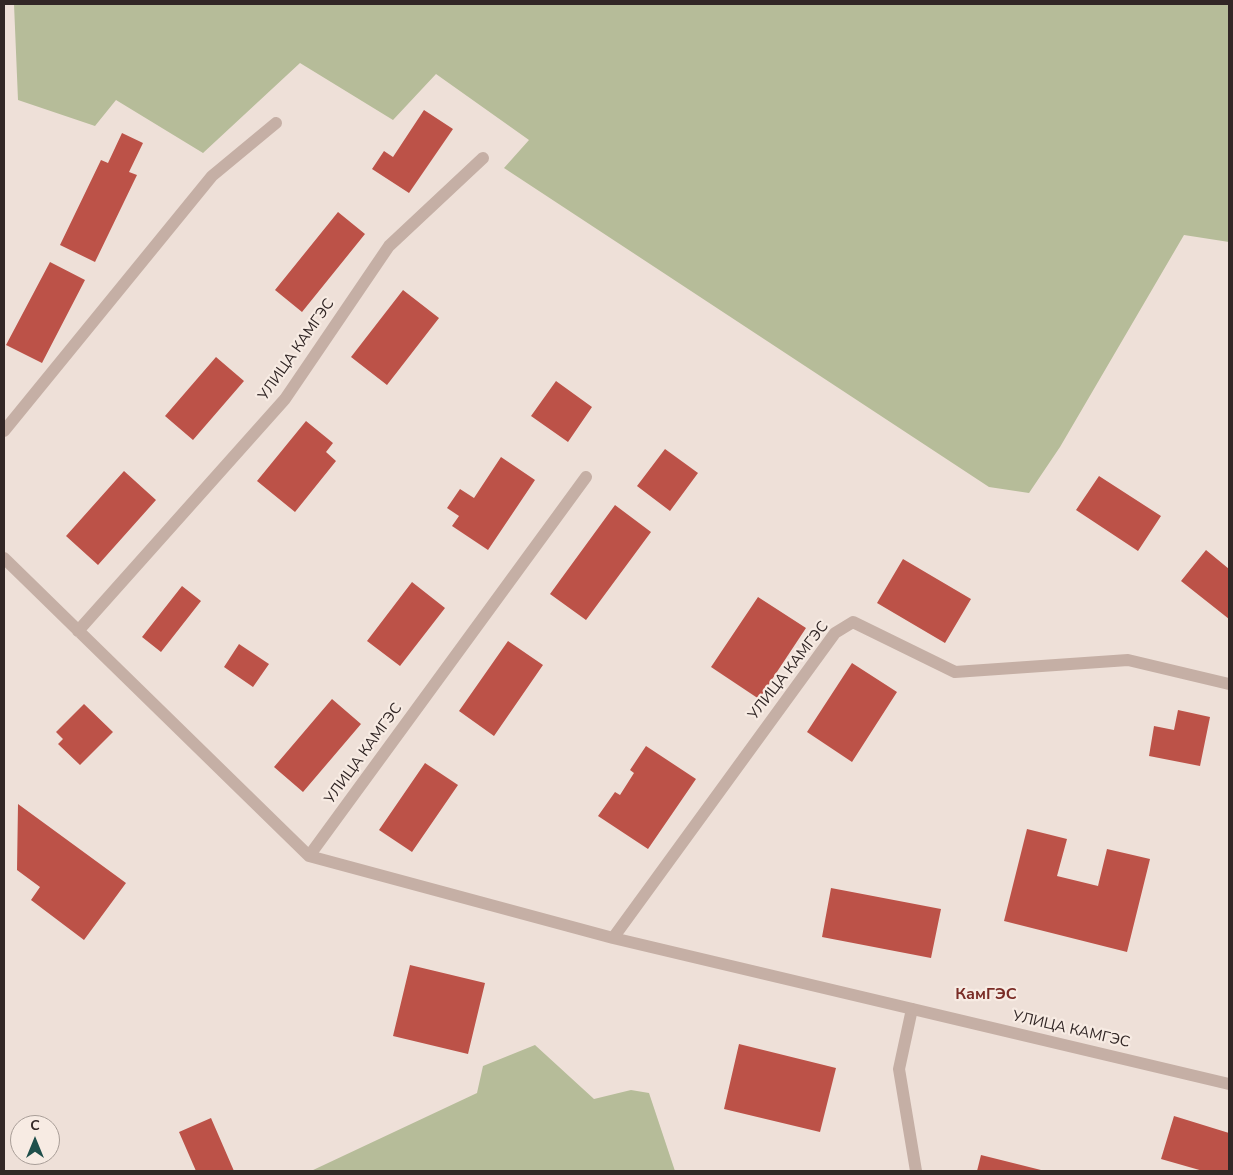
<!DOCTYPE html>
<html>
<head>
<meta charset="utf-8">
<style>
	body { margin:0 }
	#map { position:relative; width:1233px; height:1175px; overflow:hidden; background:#eee0d8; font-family:"Nunito Sans",sans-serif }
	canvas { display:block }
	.frame { position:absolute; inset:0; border:5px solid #322726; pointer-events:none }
	.north { position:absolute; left:10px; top:1115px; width:50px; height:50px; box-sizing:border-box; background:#f7ebe3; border:1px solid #a89d97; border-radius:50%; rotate:0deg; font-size:14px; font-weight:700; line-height:20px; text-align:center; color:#322726 }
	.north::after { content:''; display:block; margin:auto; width:18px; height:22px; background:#1f4f4b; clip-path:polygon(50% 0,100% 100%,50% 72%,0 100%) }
</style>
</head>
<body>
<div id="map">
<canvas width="1233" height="1175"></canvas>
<div class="frame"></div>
<div class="north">С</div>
</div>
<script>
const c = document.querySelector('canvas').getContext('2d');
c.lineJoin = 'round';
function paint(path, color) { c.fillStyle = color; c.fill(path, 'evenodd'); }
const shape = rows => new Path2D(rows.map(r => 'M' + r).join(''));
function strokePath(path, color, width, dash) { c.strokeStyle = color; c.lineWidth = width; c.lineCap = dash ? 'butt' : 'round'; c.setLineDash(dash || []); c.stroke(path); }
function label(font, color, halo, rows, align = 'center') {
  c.font = font + ' "Nunito Sans",sans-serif'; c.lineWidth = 4.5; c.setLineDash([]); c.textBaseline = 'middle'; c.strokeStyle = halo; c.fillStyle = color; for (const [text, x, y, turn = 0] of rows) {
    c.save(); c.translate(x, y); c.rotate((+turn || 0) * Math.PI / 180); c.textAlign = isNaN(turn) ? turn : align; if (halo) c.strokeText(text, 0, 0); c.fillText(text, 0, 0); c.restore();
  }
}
const green = shape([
	[14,4,1229,4,1229,242,1184,235,1060,447,1029,493,989,487,504,168,529,140,436,74,393,120,300,63,203,153,116,100,95,126,18,100],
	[535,1045,594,1099,631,1090,649,1093,675,1171,311,1171,477,1093,483,1066]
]);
const building = shape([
	[424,110,453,129,409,193,372,169,384,151,393,157],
	[122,133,143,143,129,172,137,175,95,262,60,245,101,160,108,163],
	[338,212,365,234,302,312,275,290],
	[50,262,85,280,42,363,6,345],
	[403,290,439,318,387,385,351,357],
	[216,357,244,381,193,440,165,416],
	[556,381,592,407,568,442,531,416],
	[306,421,333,443,326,452,336,461,295,512,257,481],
	[665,449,698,473,670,511,637,486],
	[501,457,535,480,488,550,452,526,459,516,447,508,460,489,474,498],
	[124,471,156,500,98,565,66,536],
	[1099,476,1161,516,1138,551,1076,510],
	[615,505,651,532,586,620,550,594],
	[1206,550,1229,569,1229,619,1181,581],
	[903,559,971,599,945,643,877,603],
	[412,582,445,608,400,666,367,641],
	[182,586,201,601,161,652,142,637],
	[758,597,806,628,759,699,711,667],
	[508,641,543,665,494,736,459,711],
	[239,644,269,664,253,687,224,667],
	[852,663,897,692,852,762,807,732],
	[332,699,361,724,303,792,274,767],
	[84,704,113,732,80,765,58,744,63,739,56,732],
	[1178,710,1210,717,1200,766,1149,756,1154,726,1174,730],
	[646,746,696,779,648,849,598,816,615,792,620,795,634,773,630,770],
	[425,763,458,785,412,852,379,830],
	[18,804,126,883,84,940,31,900,40,887,17,870],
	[1027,829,1067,839,1057,876,1098,886,1107,849,1150,859,1127,952,1004,921],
	[831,888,941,909,931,958,822,937],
	[410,965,485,983,468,1054,393,1036],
	[739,1044,836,1068,820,1132,724,1109],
	[1174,1116,1229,1133,1229,1171,1203,1171,1161,1159],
	[211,1118,234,1171,196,1171,179,1132],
	[981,1155,1045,1171,977,1171]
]);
const service = shape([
	[4,431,212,176,276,123],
	[912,1009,899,1069,916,1171]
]);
const minor = shape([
	[4,558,309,856,613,938,1229,1084],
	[78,631,285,399,389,246,483,158],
	[309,856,586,477],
	[613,938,835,633,853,622,955,672,1128,660,1229,684]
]);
const streetNames = [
	["УЛИЦА КАМГЭС",297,350,-55],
	["УЛИЦА КАМГЭС",789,671,-52],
	["УЛИЦА КАМГЭС",364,754,-54],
	["УЛИЦА КАМГЭС",1071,1030,13]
];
const neighbourhoodNames = [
	["КамГЭС",986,995]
];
paint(green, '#b6bc99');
paint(building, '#bc5248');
strokePath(service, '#c5afa5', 12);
strokePath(minor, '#c5afa5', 12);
label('15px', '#322726', '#f7ebe3', streetNames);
label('bold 16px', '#7a2c26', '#f7ebe3', neighbourhoodNames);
</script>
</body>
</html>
